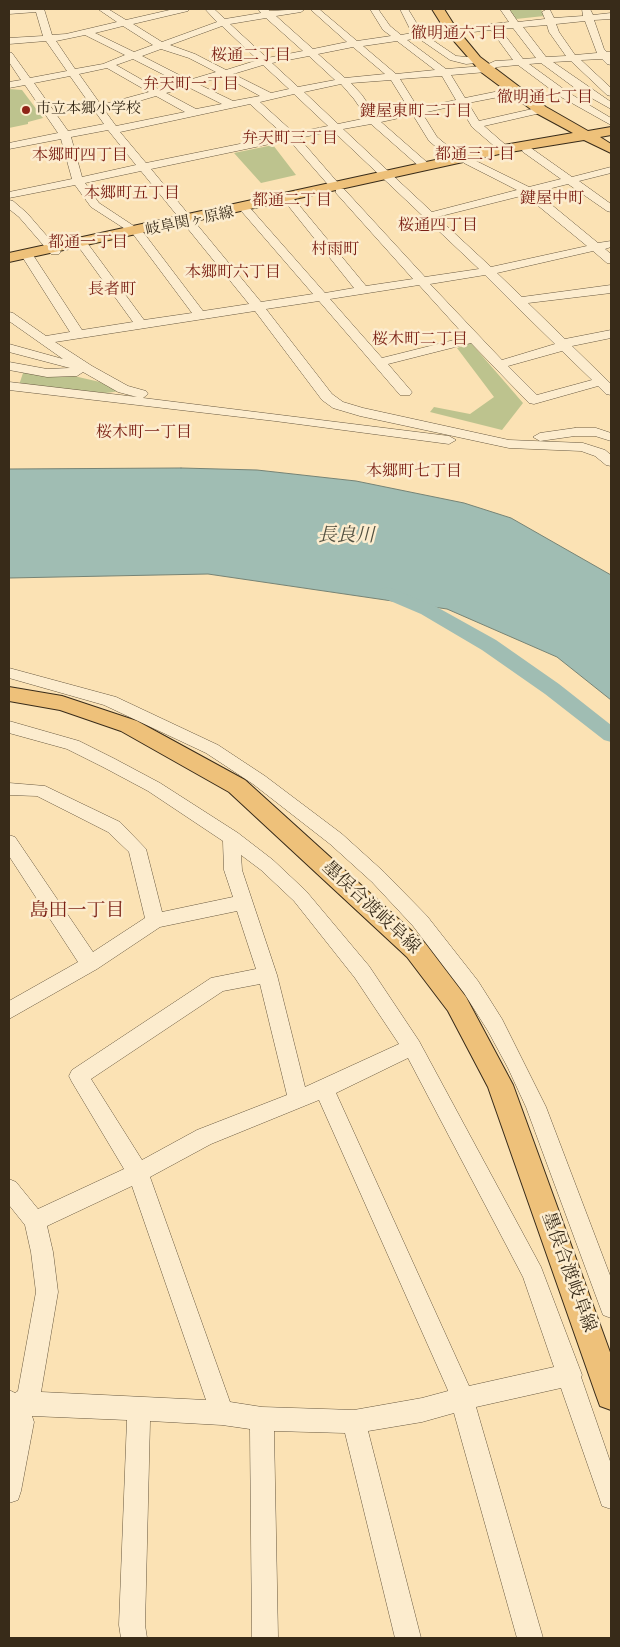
<!DOCTYPE html>
<html>
<head>
<meta charset="utf-8">
<style>
	body { margin:0 }
	#map { position:relative; width:620px; height:1647px; overflow:hidden; background:#fbe2b4; font-family:"Sorts Mill Goudy",serif }
	canvas { display:block }
	.frame { position:absolute; inset:0; border:10px solid #382b19; pointer-events:none }
</style>
</head>
<body>
<div id="map">
<canvas width="620" height="1647"></canvas>
<div class="frame"></div>
</div>
<script>
const c = document.querySelector('canvas').getContext('2d');
c.lineJoin = 'round';
function paint(path, color) { c.fillStyle = color; c.fill(path, 'evenodd'); }
const shape = rows => new Path2D(rows.map(r => 'M' + r).join(''));
function strokePath(path, color, width, dash) { c.strokeStyle = color; c.lineWidth = width; c.lineCap = dash ? 'butt' : 'round'; c.setLineDash(dash || []); c.stroke(path); }
function label(font, color, halo, rows, align = 'center') {
  c.font = font + ' "Sorts Mill Goudy","Noto Serif JP",serif'; c.lineWidth = 5; c.setLineDash([]); c.textBaseline = 'middle'; c.strokeStyle = halo; c.fillStyle = color; for (const [text, x, y, turn = 0] of rows) {
    c.save(); c.translate(x, y); c.rotate((+turn || 0) * Math.PI / 180); c.textAlign = isNaN(turn) ? turn : align; if (halo) c.strokeText(text, 0, 0); c.fillText(text, 0, 0); c.restore();
  }
}
const green = shape([
	[508,9,541,9,544,16,516,19],
	[9,89,22,90,43,118,28,122,28,124,9,128],
	[273,145,296,175,261,183,234,153],
	[471,343,523,403,502,430,430,412,434,407,470,414,494,397,457,348],
	[23,373,65,374,100,382,120,391,106,393,19,385]
]);
const water = shape([
	[181,468,257,470,356,481,464,503,511,518,611,575,611,700,557,657,447,609,208,574,9,578,9,469,181,468]
]);
const river = shape([
	[388,587,435,606,496,640,559,684,611,725,611,742,604,740,545,694,482,650,421,614,381,597,379,593,381,589,388,587]
]);
const minor = shape([
	[9,9,44,9,52,35,66,34,117,22,98,9,108,9,126,20,174,9,189,9,188,11,133,24,162,42,217,22,205,9,214,9,225,19,261,13,258,9,267,9,270,11,305,9,301,12,276,16,313,49,347,42,310,9,319,9,357,41,391,36,383,30,370,9,378,9,390,26,401,35,412,33,400,9,408,9,422,32,509,22,500,9,509,9,518,22,545,19,542,12,547,9,550,10,554,18,583,16,582,9,590,9,593,15,611,13,611,19,594,20,604,49,607,52,611,52,611,65,607,64,602,59,581,60,611,88,611,96,607,95,571,61,553,62,611,102,611,109,579,91,541,63,529,64,569,93,611,118,611,125,561,97,518,65,497,67,486,72,451,75,465,98,514,88,519,91,514,94,468,103,479,121,541,107,545,108,546,110,545,112,484,126,508,147,509,149,508,151,500,151,472,127,459,105,422,113,437,137,461,157,462,159,461,161,457,162,453,161,429,141,413,115,381,122,429,164,430,166,429,168,425,169,421,168,371,124,343,129,432,212,517,190,464,163,463,161,464,159,472,159,529,187,561,179,523,152,522,150,523,148,531,148,572,177,611,167,611,173,579,181,611,204,611,212,607,211,568,184,536,192,598,243,611,241,611,247,605,249,611,254,611,263,607,263,593,251,497,273,522,297,611,285,611,293,528,303,565,339,611,330,611,338,572,346,611,384,611,395,606,394,598,386,534,404,529,403,471,343,388,364,412,392,410,395,400,395,319,301,266,309,332,394,343,402,363,408,509,440,583,443,605,450,611,455,611,466,606,465,595,456,581,451,509,448,360,416,333,408,322,400,255,311,55,342,92,366,128,386,146,391,148,394,143,398,449,436,456,440,449,444,275,421,9,390,9,382,137,397,118,392,83,372,77,376,47,377,9,370,9,362,47,369,70,368,9,352,9,344,63,359,9,321,9,312,13,313,46,336,70,332,23,258,25,255,33,255,82,330,133,322,78,246,84,242,88,244,144,320,192,313,133,234,91,207,75,185,9,198,9,192,72,179,61,139,9,149,9,143,58,133,25,85,9,88,9,82,21,80,9,62,9,52,12,53,30,78,67,71,46,41,9,44,9,38,43,36,36,12,9,14,9,9],
	[266,18,303,51,267,58,230,24,266,18],
	[585,21,597,53,575,55,559,32,556,24,585,21],
	[547,25,549,32,566,56,546,57,523,27,547,25],
	[123,26,153,45,134,52,95,33,123,26],
	[222,26,258,60,226,70,195,54,170,45,222,26],
	[513,28,536,58,523,59,500,29,513,28],
	[491,30,513,60,495,61,484,66,446,69,407,40,418,38,450,60,466,64,476,63,481,60,479,58,456,56,428,37,491,30],
	[85,35,125,55,103,64,75,69,56,41,85,35],
	[397,41,435,70,396,74,363,46,397,41],
	[353,47,385,74,345,78,318,54,353,47],
	[161,49,189,58,216,72,189,80,142,56,161,49],
	[309,56,335,80,298,87,272,63,309,56],
	[133,59,180,83,158,89,116,65,133,59],
	[263,65,289,89,271,93,233,74,263,65],
	[107,68,149,92,101,105,79,74,107,68],
	[70,76,104,124,68,131,34,83,70,76],
	[224,76,260,96,233,101,198,84,224,76],
	[442,76,456,100,418,108,400,79,442,76],
	[391,80,409,109,376,116,362,95,351,83,391,80],
	[341,84,354,99,367,118,338,124,304,92,341,84],
	[188,87,222,104,196,109,166,93,188,87],
	[294,94,328,126,294,133,260,102,294,94],
	[156,96,185,112,116,126,105,111,156,96],
	[250,104,284,135,146,163,120,132,250,104],
	[108,130,136,165,82,177,71,137,108,130],
	[333,131,425,218,479,269,425,277,344,189,339,188,339,184,299,138,333,131],
	[289,140,331,188,336,189,336,193,413,279,366,286,294,199,290,198,284,201,286,203,354,288,325,293,251,209,247,208,243,209,241,211,243,213,313,294,261,302,151,169,289,140],
	[141,171,249,304,203,311,143,232,99,203,85,183,141,171],
	[525,195,587,246,491,267,437,217,525,195],
	[485,275,514,304,555,344,502,360,430,284,485,275],
	[419,285,466,337,382,358,330,299,419,285],
	[562,351,592,380,537,395,508,366,562,351],
	[9,200,13,201,27,213,59,250,61,252,59,254,51,254,19,217,9,209,9,200],
	[575,428,596,428,611,433,611,441,595,436,575,436,540,441,533,437,540,433,575,428],
	[9,668,116,697,218,745,265,776,342,834,384,872,427,916,478,981,502,1019,546,1107,611,1278,611,1318,603,1315,600,1307,526,1107,508,1068,488,1031,464,993,413,926,372,882,330,844,253,784,206,753,104,705,9,678,9,668],
	[9,721,79,741,115,759,160,783,238,833,273,860,306,891,369,966,419,1041,541,1267,582,1375,581,1377,611,1464,611,1509,602,1506,599,1497,561,1388,476,1407,543,1638,517,1638,454,1413,422,1422,368,1431,421,1638,395,1638,345,1433,274,1431,278,1638,252,1638,250,1429,222,1425,150,1421,145,1625,147,1638,121,1638,119,1625,127,1420,32,1416,34,1422,21,1491,18,1500,9,1503,9,1390,15,1393,18,1391,36,1292,31,1252,25,1225,9,1205,9,1179,16,1182,38,1209,124,1169,72,1082,69,1076,72,1070,211,978,256,969,237,911,160,927,97,969,9,1019,9,1001,78,962,9,856,9,835,15,837,93,952,145,918,129,852,108,832,37,796,9,795,9,783,45,786,120,822,146,849,162,912,233,897,224,870,223,841,148,791,103,767,67,749,9,733,9,721],
	[241,855,261,870,294,901,355,978,399,1044,305,1087,277,975,242,870,241,855],
	[260,984,287,1095,197,1130,142,1160,91,1079,223,991,260,984],
	[408,1058,523,1277,554,1367,469,1386,336,1093,408,1058],
	[319,1100,447,1388,448,1391,422,1398,354,1410,262,1407,230,1402,150,1177,211,1144,319,1100],
	[132,1186,206,1400,41,1392,58,1292,53,1252,47,1226,132,1186]
]);
const major = shape([
	[432,9,444,9,456,28,480,57,546,107,588,131,611,127,611,135,600,137,611,144,611,153,584,140,504,153,9,262,9,253,504,145,573,133,536,113,481,72,447,33,432,9],
	[9,687,62,696,137,721,245,780,425,943,466,997,513,1085,611,1355,611,1410,600,1406,596,1395,488,1087,448,1011,407,957,229,792,121,731,60,710,9,701,9,687]
]);
const markers = [
	[26,110,5,"#8f2418"]
];
const farPoinames = [
	["市立本郷小学校",36,110]
];
const farStreetnames = [
	["岐阜関ヶ原線",190,223,-12]
];
const farNeighbourhoodnames = [
	["徹明通六丁目",459,35],
	["桜通二丁目",251,57],
	["弁天町一丁目",191,86],
	["徹明通七丁目",545,99],
	["鍵屋東町二丁目",416,113],
	["弁天町三丁目",290,140],
	["都通三丁目",475,156],
	["本郷町四丁目",80,157],
	["本郷町五丁目",132,195],
	["都通二丁目",292,202],
	["桜通四丁目",438,227],
	["都通一丁目",88,244],
	["本郷町六丁目",233,274],
	["桜木町二丁目",420,341],
	["桜木町一丁目",144,434],
	["本郷町七丁目",414,473]
];
const farQuarternames = [
	["鍵屋中町",552,200],
	["村雨町",335,251],
	["長者町",112,291]
];
const streetNames = [
	["墨俣合渡岐阜線",370,909,43],
	["墨俣合渡岐阜線",567,1273,70]
];
const waterNames = [
	["長良川",346,538]
];
const neighbourhoodNames = [
	["島田一丁目",77,913]
];
paint(green, '#bdc38e');
paint(water, '#a0bdb3');
strokePath(water, '#768375', 1);
paint(river, '#a0bdb3');
strokePath(minor, '#695940', 1);
strokePath(major, '#382b19', 2);
paint(minor, '#fcecce');
paint(major, '#eec17a');
for (const [x, y, r, color] of markers) { const dot = new Path2D(); dot.arc(x, y, r, 0, 2 * Math.PI); c.fillStyle = color; c.fill(dot); strokePath(dot, '#fcecce', 2); }
label('15px', '#382b19', '#fcecce', farPoinames, 'left');
label('15px', '#382b19', '#fcecce', farStreetnames);
label('16px', '#7a1f14', '#fcecce', farNeighbourhoodnames);
label('16px', '#7a1f14', '#fcecce', farQuarternames);
label('18px', '#382b19', '#fcecce', streetNames);
label('italic 19px', '#525040', '#fcecce', waterNames);
label('19px', '#7a1f14', '#fcecce', neighbourhoodNames);
</script>
</body>
</html>
